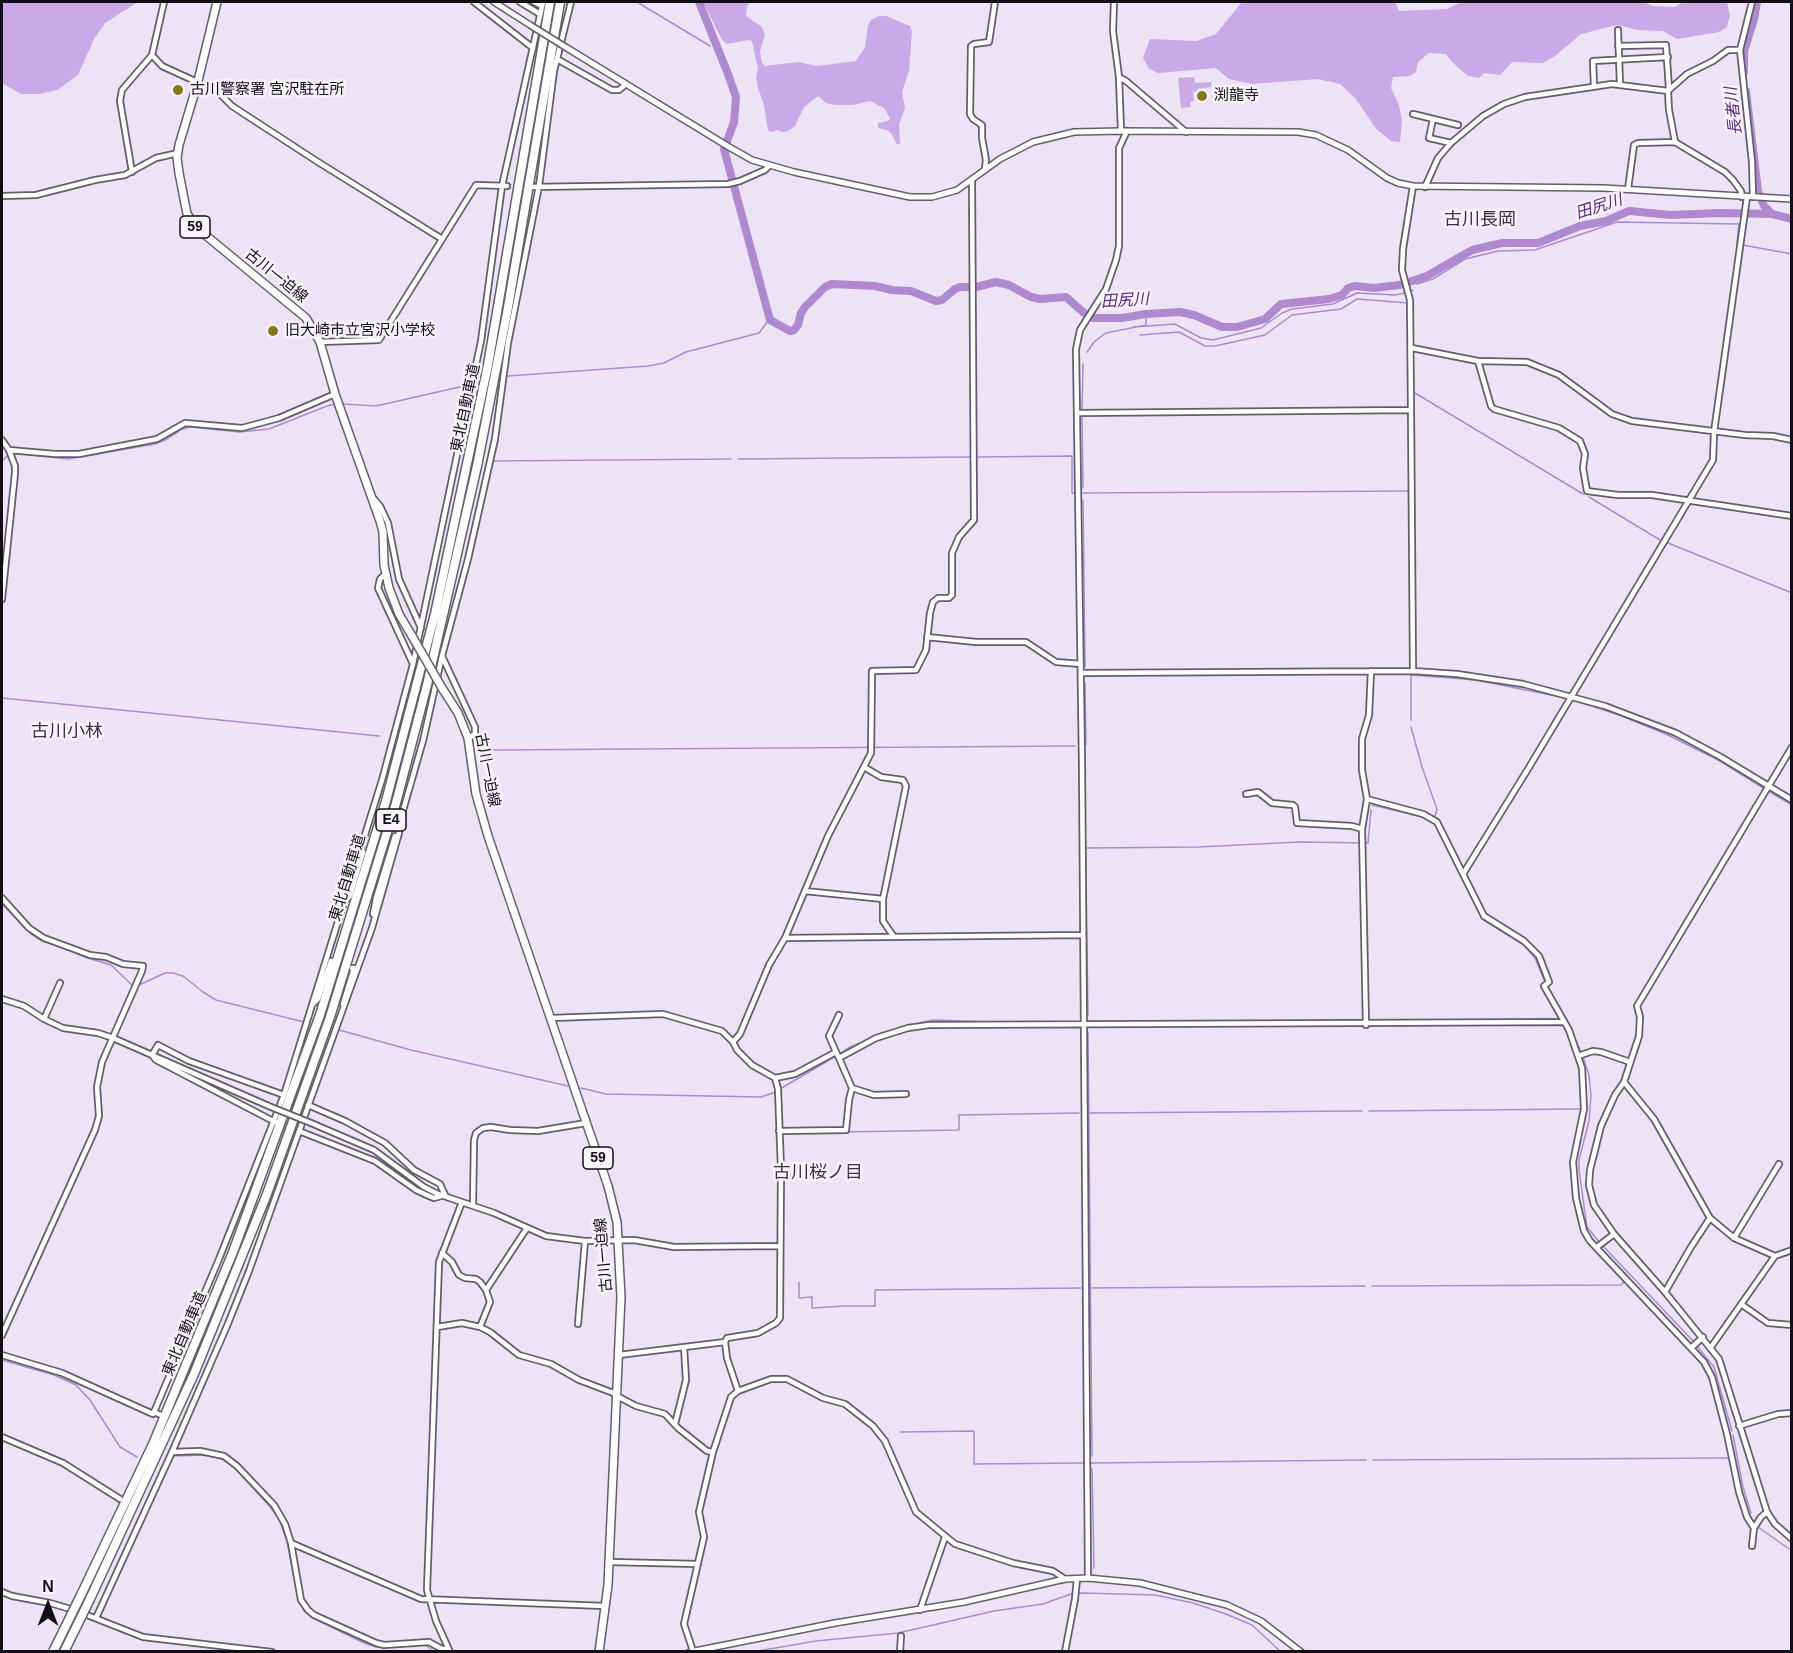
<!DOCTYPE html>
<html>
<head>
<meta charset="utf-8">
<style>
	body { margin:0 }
	#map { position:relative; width:1793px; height:1653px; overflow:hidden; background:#ede3f7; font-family:Helvetica,sans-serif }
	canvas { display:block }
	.frame { position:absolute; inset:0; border:3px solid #110e14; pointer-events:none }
	.north { position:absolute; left:18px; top:1575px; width:60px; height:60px; -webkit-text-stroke:4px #f8f2fe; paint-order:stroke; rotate:0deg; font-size:16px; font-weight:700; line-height:24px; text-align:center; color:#110e14 }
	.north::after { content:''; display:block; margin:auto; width:21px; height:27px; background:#110e14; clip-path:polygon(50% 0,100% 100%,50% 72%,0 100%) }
</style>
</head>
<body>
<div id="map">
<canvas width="1793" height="1653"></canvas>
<div class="frame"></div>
<div class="north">N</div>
</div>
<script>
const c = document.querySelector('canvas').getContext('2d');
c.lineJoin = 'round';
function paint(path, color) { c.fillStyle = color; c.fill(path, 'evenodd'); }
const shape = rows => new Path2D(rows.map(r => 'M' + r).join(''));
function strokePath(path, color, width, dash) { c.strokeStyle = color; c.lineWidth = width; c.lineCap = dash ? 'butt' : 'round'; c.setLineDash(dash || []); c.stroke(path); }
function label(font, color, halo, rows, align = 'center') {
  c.font = font + ' Helvetica,"Noto Sans JP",sans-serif'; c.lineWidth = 5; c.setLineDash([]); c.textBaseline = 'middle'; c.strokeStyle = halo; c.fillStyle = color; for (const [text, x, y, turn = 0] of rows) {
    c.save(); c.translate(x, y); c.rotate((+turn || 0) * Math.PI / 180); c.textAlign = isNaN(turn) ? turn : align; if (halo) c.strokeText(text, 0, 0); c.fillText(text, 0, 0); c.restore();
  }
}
const green = shape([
	[2,2,138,2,105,23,94,39,78,75,57,90,39,94,21,94,2,83],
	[703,2,751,2,747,6,746,16,762,27,765,35,760,51,762,63,765,66,798,62,817,66,856,61,865,47,868,25,871,20,879,16,886,16,910,26,912,31,909,71,902,92,905,108,899,124,900,144,897,144,891,133,887,130,878,128,878,123,888,121,890,118,884,108,870,101,853,105,835,105,826,103,818,96,804,107,795,126,788,131,782,132,777,130,772,132,768,130,764,105,758,88,756,78,758,69,752,41,748,40,727,44,722,40],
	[1242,2,1395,2,1399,11,1447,9,1461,2,1644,2,1652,6,1675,7,1683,2,1727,2,1730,16,1727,27,1719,32,1677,39,1663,31,1638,30,1617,25,1581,34,1555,56,1543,63,1512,62,1500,75,1484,73,1479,78,1468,76,1452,62,1446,54,1429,53,1418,62,1416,72,1410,76,1393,77,1391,88,1399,105,1402,121,1400,142,1391,141,1376,129,1356,99,1340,84,1318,79,1252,84,1229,79,1216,68,1158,73,1149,69,1143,58,1150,39,1196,41,1216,34],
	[1194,77,1195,83,1211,82,1211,87,1197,89,1197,91,1193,92,1194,101,1190,102,1191,107,1181,108,1178,78]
]);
const stream = shape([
	[637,2,710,46],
	[713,45,716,44],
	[1743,245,1792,254],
	[1417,284,1433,279,1465,259,1498,251,1535,250,1617,222,1739,224,1737,243,1739,244],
	[1411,291,1413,290],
	[1133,327,1175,324,1201,338,1213,340,1261,328,1282,313,1292,309,1333,304,1357,293,1395,295,1405,293],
	[1140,335,1179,332,1205,346,1215,346,1265,335,1292,315,1341,309,1357,299,1408,303],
	[1087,352,1094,342,1106,333,1146,325,1146,314],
	[1408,356,1409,408],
	[508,376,648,366,664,363,686,352,759,333,768,321,770,320],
	[1415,393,1583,494],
	[343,404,376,406,464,386],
	[1082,409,1083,364],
	[1409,413,1409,425],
	[1082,417,1083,488],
	[978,457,1072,456,1072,493,1075,493],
	[738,459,970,457],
	[2,461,8,455,14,453,68,459,155,444,165,440,182,429,191,427,239,432,269,429,327,406,335,404],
	[493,461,731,459],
	[1083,493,1409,491],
	[1589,497,1660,540],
	[1083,500,1085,667],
	[1668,543,1792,593],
	[1085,683,1086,745],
	[2,698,379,736],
	[1573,700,1622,716,1668,735,1720,761,1763,788],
	[1411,720,1411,675,1476,680,1566,698],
	[1411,727,1422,767,1437,809,1435,816],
	[1084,746,1088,1016],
	[492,750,1075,746],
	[1770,792,1792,805],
	[1372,805,1426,818],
	[1087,848,1198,847,1299,842,1368,843,1371,810],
	[1457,867,1482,919,1524,945,1535,958,1544,980],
	[2,904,31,934,42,941,63,947],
	[67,949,85,957,111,965,133,986,137,986,165,973,173,973,183,976,203,992,216,1000,304,1022],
	[1547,986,1569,1025,1581,1052],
	[1464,1020,1559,1019],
	[339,1030,411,1050,568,1086],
	[1088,1032,1092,1456],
	[880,1035,902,1027,933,1020,990,1022],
	[840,1054,848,1048,870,1039],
	[1583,1057,1589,1075,1591,1096,1589,1121,1579,1160,1579,1170,1587,1227,1599,1242],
	[581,1088,606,1094,761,1097,776,1092],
	[780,1089,836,1056],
	[1369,1111,1581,1109],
	[1087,1113,1362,1111],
	[782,1133,959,1130,959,1115,1079,1113],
	[1603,1246,1694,1342],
	[799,1282,799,1298,812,1297,812,1308,845,1306,875,1306,875,1290,1081,1288],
	[1372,1286,1621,1285,1624,1282],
	[1089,1288,1365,1286],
	[1697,1346,1714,1367,1732,1431],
	[2,1360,54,1375,76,1385,90,1400,120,1447,137,1457],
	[901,1432,974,1431,974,1464,1083,1463],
	[1733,1435,1743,1487,1751,1513],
	[173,1456,206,1455,222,1459,235,1468,271,1508,279,1519,287,1541,298,1599,304,1611,311,1617,364,1643,376,1647,425,1645,435,1652],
	[1373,1460,1729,1458],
	[1091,1463,1366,1460],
	[1092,1469,1094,1568],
	[1758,1527,1792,1551],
	[752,1652,816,1641,898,1633,994,1611,1043,1604,1071,1594,1082,1593,1155,1595,1193,1603,1226,1614,1252,1625,1281,1652]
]);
const river = shape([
	[699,2,728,74,736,97,734,122,724,149,770,320,790,331,794,330,798,325,801,313,805,307,825,287,832,284,875,286,892,290,911,291,936,301,942,300,955,289,960,287,976,287,996,282,1009,285,1031,297,1040,299,1066,297,1083,312,1093,318,1122,318,1146,314,1180,312,1194,315,1222,327,1237,327,1265,319,1281,304,1329,299,1342,295,1348,288,1355,286,1374,288,1400,285,1427,276,1472,250,1502,243,1538,243,1580,226,1606,221,1629,211,1671,215,1719,213,1772,214,1792,219],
	[1744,72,1744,51,1754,19,1757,2],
	[1746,91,1758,191,1764,206,1772,214]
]);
const minorTunnel = shape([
	[507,186,530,187],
	[362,864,382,868],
	[227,1262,244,1269],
	[163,1416,180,1422]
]);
const minor = shape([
	[474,2,533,48],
	[520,2,540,14],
	[534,2,542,6],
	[1114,2,1113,31,1119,77,1121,131],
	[1752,2,1740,50,1752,162,1753,197],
	[1618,30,1620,84],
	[1618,46,1666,45,1669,89],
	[152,55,162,66,197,82],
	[557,59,612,90,619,90,626,84],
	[1119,77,1126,81,1186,132],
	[197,85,219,93,232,106,318,162,442,239],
	[1594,86,1593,61,1668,57],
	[1669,90,1687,74,1713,61,1728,50,1740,50],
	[1668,91,1669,110,1675,142],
	[1413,114,1458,125],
	[1433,119,1429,138,1451,143],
	[985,168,986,160,982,138,982,125,973,119,970,114,971,46,974,44,989,42,995,2],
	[132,172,120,101,122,90,152,55,164,2],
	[530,187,728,184,740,181,765,170,769,166],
	[1425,187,1438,158,1451,143,1483,116,1504,104,1525,97,1612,84,1668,91],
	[1628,189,1634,145,1638,143,1675,142,1725,172,1733,180,1741,191,1742,197],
	[2,196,36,195,95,180,125,175,156,158,178,153],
	[320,342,379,340,476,185,507,186],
	[1412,348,1478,361,1527,362,1559,375,1612,414,1632,421,1745,435,1773,436,1792,440],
	[1478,361,1491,406,1494,409,1559,428,1580,441,1585,454,1583,468,1587,491,1618,495,1652,495,1792,516],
	[1411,410,1413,671],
	[1078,413,1411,410,1410,300,1402,270,1403,249,1413,186],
	[2,440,9,450,15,466,15,473,2,599],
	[9,450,55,454,79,454,157,439,185,423,242,428,279,418,335,394],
	[374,499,380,506,388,523,399,579,421,628],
	[927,637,976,642,1026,642,1056,662,1081,664],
	[413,664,481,341,502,186,543,2],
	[1081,673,1413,671,1457,674,1523,684,1605,706,1676,733,1719,756,1792,800],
	[468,738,475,734,475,727,442,656,468,559,495,439,508,343,539,186,554,71,571,2],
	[1792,747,1637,1006,1640,1017,1639,1036,1624,1082,1615,1095,1601,1126,1590,1170,1589,1185,1594,1205,1614,1234,1665,1292,1719,1359,1767,1512,1775,1524,1792,1539],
	[864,767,881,777,903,780,906,786,883,899,883,921,894,937],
	[1246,794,1258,792,1272,803,1293,805,1295,807,1297,823,1352,826,1362,829],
	[1367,799,1423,814,1437,822,1484,916,1524,941,1539,956,1549,982,1544,986,1569,1030,1582,1068,1584,1109,1573,1162,1576,1198,1584,1231,1590,1241,1704,1362,1712,1377,1727,1434,1739,1492,1747,1517,1754,1528,1761,1517,1767,1512],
	[398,828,423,741,442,656],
	[1463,874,1528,769,1713,460,1714,432,1747,197],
	[805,891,883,899],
	[2,898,29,928,44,938,90,955,106,957,123,964,143,966,142,971,102,1062,97,1087,99,1116,95,1130,2,1335],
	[346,900,350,896,363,852],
	[373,914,376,898,395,836],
	[785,938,1082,935],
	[2,999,24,1006,44,1019,63,1028,98,1033,113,1038,271,1107],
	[313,1004,318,999,331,961,333,961],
	[343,1004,354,968,352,968],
	[551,1018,663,1014,722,1031,733,1042,737,1050,752,1065,775,1078,795,1074,836,1052,839,1058,876,1038,908,1028,929,1025,1563,1022],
	[44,1019,60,983],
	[1366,1025,1362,829,1367,799,1362,770,1362,739,1369,715,1371,671],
	[733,1042,740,1034,769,965,785,938,828,836,871,753,872,671,916,670,926,650,930,613,933,602,938,598,949,598,952,595,952,553,959,537,974,520,972,181],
	[836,1052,829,1036,839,1015],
	[1578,1056,1593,1051,1601,1052,1630,1062],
	[839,1058,852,1088,874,1095,906,1094],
	[1624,1082,1654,1119,1710,1218,1734,1238,1775,1256,1792,1250],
	[275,1122,156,1060,152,1055,158,1045,189,1061,284,1095,382,780,413,664,378,588,380,579,385,574],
	[311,1123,374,1150,424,1187,438,1194,494,1213,546,1236,585,1241,634,1240,674,1247,780,1246],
	[299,1131,375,1161,416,1190,429,1196,434,1198,445,1195,440,1184,414,1170,385,1143,345,1121,308,1105],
	[779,1131,846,1130,849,1100,852,1088],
	[473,1205,474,1140,476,1133,483,1128,491,1127,510,1130,538,1131,586,1123],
	[1734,1238,1779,1164],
	[1597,1247,1614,1234],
	[442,1253,452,1262,459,1275,465,1278,476,1279,480,1282,486,1290,490,1302,480,1327],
	[486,1290,527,1228],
	[1665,1292,1691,1247,1710,1218],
	[1741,1304,1768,1323,1792,1325],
	[578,1324,585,1241],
	[437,1327,462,1323,480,1327,490,1332,519,1355,551,1364,579,1380,616,1394],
	[725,1342,727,1358,738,1391],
	[1711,1347,1775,1256],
	[1691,1348,1703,1337],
	[2,1355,62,1373,153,1414,154,1412,161,1415],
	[619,1355,725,1342,727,1338,758,1333,776,1323,780,1318,781,1169,778,1089,775,1078],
	[617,1396,636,1406,665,1414,678,1428,707,1451,713,1452],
	[154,1412,219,1259,284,1095],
	[675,1424,686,1380,684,1347],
	[1739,1426,1778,1414,1792,1413],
	[2,1437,63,1463,120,1499],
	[172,1452,200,1451,224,1456,237,1466,274,1505,285,1524,291,1543,301,1600,308,1610,314,1615,376,1643,384,1645,429,1642,442,1649,448,1649],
	[291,1543,421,1599,605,1606],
	[1752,1546,1754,1528],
	[610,1562,698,1564],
	[1088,1578,1082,763,1076,349,1080,330,1106,289,1116,260,1119,246,1119,148,1127,131],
	[2,1592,12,1596,50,1603,74,1610],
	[920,1610,945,1537],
	[82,1613,143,1637,272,1652],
	[96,1618,172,1452,227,1326,249,1271,372,928,399,833,399,826],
	[693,1651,684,1624,704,1537,699,1512,713,1452,731,1397,738,1391,771,1379,787,1379,823,1398,845,1404,873,1426,885,1441,916,1512,955,1544,1013,1563,1053,1571,1065,1579],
	[450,1652,436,1621,427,1590,439,1262,462,1202],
	[900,1652,901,1636],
	[1065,1652,1075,1599,1077,1579]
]);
const tertiary = shape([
	[494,2,530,25],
	[567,48,729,147,752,160,794,172,910,197,932,197,957,190,1000,159,1033,142,1074,132,1121,131,1298,132,1316,135,1348,150,1387,178,1398,183,1413,186,1603,188,1792,199],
	[690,1652,835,1623,964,1602,1065,1579,1088,1578,1140,1583,1227,1605,1261,1621,1301,1652]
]);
const primary = shape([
	[217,2,197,85,179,145,177,158,179,173,187,214,198,229,306,318,320,342,335,394,380,521,383,532,384,565,389,588,399,614,412,636],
	[442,688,458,713,468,738,476,794,488,836,608,1186,617,1222,621,1297,608,1585,599,1652]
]);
const motorway = shape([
	[81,1595,153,1444,233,1252,320,1015,386,801,435,614,488,365,550,2],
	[90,1599,194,1374,267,1194,330,1017,396,803,427,685,477,466,507,313,560,2]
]);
const minorBridge = shape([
	[271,1107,311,1123]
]);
const tertiaryBridge = shape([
	[530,25,567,48]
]);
const primaryBridge = shape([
	[412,636,442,688]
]);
const motorwayBridge = shape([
	[53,1652,81,1595],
	[64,1652,90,1599]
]);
const markers = [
	[178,90,6,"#877619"],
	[1202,96,6,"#877619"],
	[273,331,6,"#877619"]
];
const shields = [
	[195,227,30],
	[391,820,30],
	[598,1158,30]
];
const shieldNames = [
	["59",195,227],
	["E4",391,820],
	["59",598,1158]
];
const poiNames = [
	["古川警察署 宮沢駐在所",190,90],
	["渕龍寺",1214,96],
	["旧大崎市立宮沢小学校",285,331]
];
const streetNames = [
	["古川一迫線",276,276,39],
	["東北自動車道",466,408,-78],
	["古川一迫線",487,770,79],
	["東北自動車道",348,878,-73],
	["古川一迫線",604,1255,-95],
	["東北自動車道",185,1334,-67]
];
const waterNames = [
	["長者川",1734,111,-96],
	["田尻川",1599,207,-18],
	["田尻川",1125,301,-4]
];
const quarterNames = [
	["古川長岡",1480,220],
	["古川小林",67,732],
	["古川桜ノ目",818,1173]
];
paint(green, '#c9a9e7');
strokePath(stream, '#ae89cf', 1.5);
strokePath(river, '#ae89cf', 8);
strokePath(minorTunnel, '#ccc3d5', 4.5, [4.5, 2]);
strokePath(minor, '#655d6e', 8);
strokePath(tertiary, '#655d6e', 8);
strokePath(primary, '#655d6e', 10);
strokePath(motorway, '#655d6e', 11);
strokePath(minor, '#fff', 4.5);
strokePath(tertiary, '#fff', 5);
strokePath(primary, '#fff', 7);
strokePath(motorway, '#fff', 8);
strokePath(minorBridge, '#655d6e', 8, []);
strokePath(tertiaryBridge, '#655d6e', 8, []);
strokePath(primaryBridge, '#655d6e', 10, []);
strokePath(motorwayBridge, '#655d6e', 11, []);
strokePath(minorBridge, '#fff', 4.5);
strokePath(tertiaryBridge, '#fff', 5);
strokePath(primaryBridge, '#fff', 7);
strokePath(motorwayBridge, '#fff', 8);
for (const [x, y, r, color] of markers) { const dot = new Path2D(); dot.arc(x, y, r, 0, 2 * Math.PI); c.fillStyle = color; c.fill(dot); strokePath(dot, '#f8f2fe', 2); }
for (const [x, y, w] of shields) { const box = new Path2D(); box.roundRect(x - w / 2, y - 11, w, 22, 4.5); c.fillStyle = '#f8f2fe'; c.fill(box); strokePath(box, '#110e14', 1.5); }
label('bold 14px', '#110e14', null, shieldNames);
label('15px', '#110e14', '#f8f2fe', poiNames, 'left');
label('15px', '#110e14', '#f8f2fe', streetNames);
label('italic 16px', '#592a7c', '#f8f2fe', waterNames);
label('18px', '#3a3242', '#f8f2fe', quarterNames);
</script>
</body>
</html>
